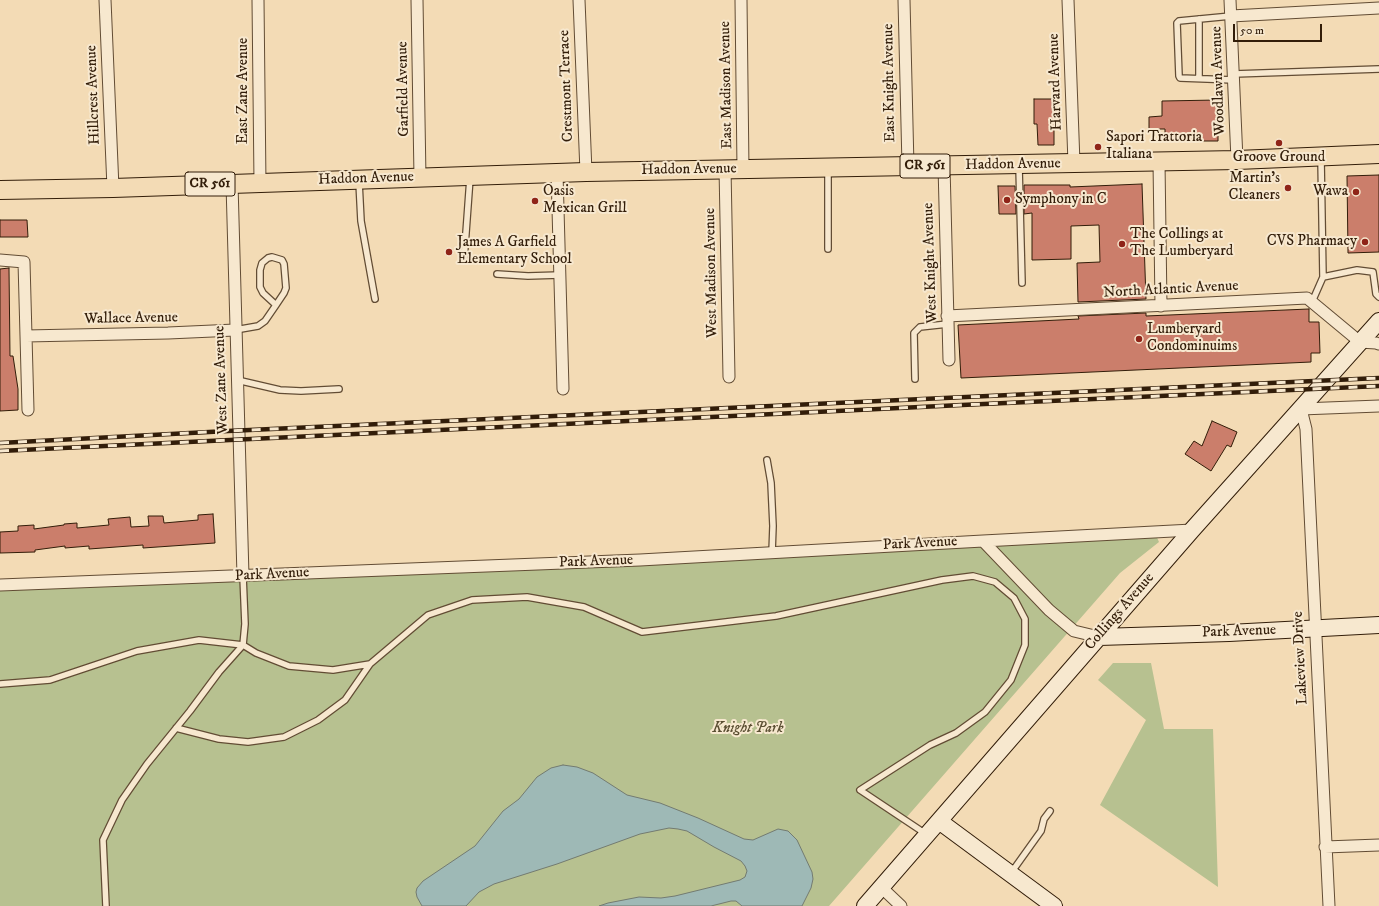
<!DOCTYPE html>
<html>
<head>
<meta charset="utf-8">
<style>
	body { margin:0 }
	#map { position:relative; width:1379px; height:906px; overflow:hidden; background:#f3dbb5; font-family:"IM FELL DW Pica",serif }
	canvas { display:block }
	.scale { position:absolute; left:1233px; top:24px; width:89px; height:18px; box-sizing:border-box; border:2px solid #321d09; border-top:0; padding-left:5px; font-size:12px; line-height:14px; white-space:nowrap; color:#321d09; -webkit-text-stroke:3px #f7e8cf; paint-order:stroke }
</style>
</head>
<body>
<div id="map">
<canvas width="1379" height="906"></canvas>
<div class="scale">50 m</div>
</div>
<script>
const c = document.querySelector('canvas').getContext('2d');
c.lineJoin = 'round';
function paint(path, color) { c.fillStyle = color; c.fill(path, 'evenodd'); }
const shape = rows => new Path2D(rows.map(r => 'M' + r).join(''));
function strokePath(path, color, width, dash) { c.strokeStyle = color; c.lineWidth = width; c.lineCap = dash ? 'butt' : 'round'; c.setLineDash(dash || []); c.stroke(path); }
function label(font, color, halo, rows, align = 'center') {
  c.font = font + ' "IM FELL DW Pica",serif'; c.lineWidth = 4; c.setLineDash([]); c.textBaseline = 'middle'; c.strokeStyle = halo; c.fillStyle = color; for (const [text, x, y, turn = 0] of rows) {
    c.save(); c.translate(x, y); c.rotate((+turn || 0) * Math.PI / 180); c.textAlign = isNaN(turn) ? turn : align; if (halo) c.strokeText(text, 0, 0); c.fillText(text, 0, 0); c.restore();
  }
}
const green = shape([
	[1155,533,1159,542,1120,573,829,906,0,906,0,588],
	[1113,663,1151,663,1164,729,1213,729,1218,887,1100,805,1146,720,1098,680]
]);
const water = shape([
	[563,765,577,767,593,773,627,795,660,803,698,818,744,839,753,840,778,829,788,831,797,840,812,872,813,879,811,888,802,906,742,906,736,901,731,901,711,906,599,906,608,903,639,897,661,898,675,896,740,880,745,877,747,871,745,866,741,861,714,847,687,831,678,829,669,828,640,834,557,864,494,884,479,892,466,906,422,906,417,897,416,892,417,888,423,881,475,846,503,811,519,799,537,777,551,768,563,765]
]);
const building = shape([
	[1034,99,1054,99,1054,145,1038,145,1037,124,1034,124,1034,99],
	[1218,100,1218,141,1165,141,1165,129,1149,129,1149,117,1162,116,1162,101,1218,100],
	[1379,175,1379,252,1348,253,1347,176,1379,175],
	[1142,184,1146,299,1078,302,1077,263,1100,262,1099,225,1071,226,1071,259,1032,260,1032,213,1024,214,1024,185,1070,185,1070,187,1142,184],
	[998,186,1015,186,1016,214,999,214,998,186],
	[0,220,27,220,28,237,0,237,0,220],
	[9,268,10,356,13,356,18,389,18,410,0,411,0,269,9,268],
	[1309,309,1309,322,1319,322,1320,353,1311,353,1311,362,961,378,958,325,1079,319,1078,316,1146,313,1146,316,1309,309],
	[1212,421,1237,432,1231,447,1227,445,1211,471,1185,454,1194,441,1202,446,1212,421],
	[213,514,215,543,143,548,143,545,89,549,89,546,65,548,65,546,35,550,35,552,0,553,0,532,18,531,18,526,34,525,34,529,64,525,64,524,77,523,77,528,109,525,108,519,130,517,131,527,149,526,148,516,163,516,164,523,198,520,198,515,213,514]
]);
const lane = shape([
	[1231,16,1179,21,1177,23,1179,76,1180,78,1234,80],
	[1234,74,1379,69],
	[1199,78,1199,19],
	[1019,167,1022,283],
	[828,169,828,249],
	[359,182,361,221,375,299],
	[464,260,470,178],
	[497,274,528,276,560,275],
	[1323,277,1357,270,1373,272,1376,294,1379,297],
	[1312,302,1323,277,1321,159],
	[235,330,258,326,265,321,276,305,284,293,286,288,284,264,282,260,272,257,268,258,262,263,260,270,260,287,263,293,276,305],
	[915,379,914,333,920,327,948,324],
	[237,380,280,390,301,391,339,389],
	[767,460,771,483,773,526,772,553],
	[0,684,50,680,137,651,199,640,243,645,256,653,289,666,333,670,370,664,428,615,472,600,527,597,584,607,642,632,776,616,942,580,973,576,995,582,1014,598,1025,619,1025,645,1011,680,985,712,956,733,930,745,860,790,926,834],
	[176,728,219,739,248,742,284,737,318,720,345,700,370,664],
	[1011,873,1041,831,1044,819,1050,811],
	[106,906,103,840,122,800,147,764,190,711,219,672,243,645,245,624,243,576]
]);
const street = shape([
	[105,0,113,188],
	[258,0,260,183],
	[417,0,420,177],
	[579,0,586,172],
	[741,0,743,169],
	[904,0,908,166],
	[1068,0,1074,163],
	[1230,0,1237,160],
	[1231,16,1379,8],
	[1159,162,1161,306],
	[944,166,949,360],
	[725,168,729,377],
	[557,173,563,389],
	[232,184,243,576],
	[0,260,24,262,28,410],
	[947,316,1307,298,1360,342,1376,343,1379,344],
	[26,336,168,333,235,330],
	[983,541,1049,610,1074,631,1099,637],
	[0,585,640,560,983,541,1192,530],
	[1325,847,1379,845],
	[881,887,901,906],
	[1329,906,1306,429,1301,409,1379,406]
]);
const secondary = shape([
	[1099,637,1229,633,1379,625],
	[939,821,1054,906],
	[865,906,1192,530,1379,321]
]);
const primary = shape([
	[0,190,113,188,586,172,1237,160,1379,154]
]);
const rail = shape([
	[0,443,228,431,1379,378],
	[0,451,962,405,1379,386]
]);
const markers = [
	[1279,143,4,"#8f2418"],
	[1098,147,4,"#8f2418"],
	[1288,188,4,"#8f2418"],
	[1356,192,4,"#8f2418"],
	[1007,200,4,"#8f2418"],
	[535,201,4,"#8f2418"],
	[1365,242,4,"#8f2418"],
	[1122,244,4,"#8f2418"],
	[449,252,4,"#8f2418"],
	[1139,339,4,"#8f2418"]
];
const shields = [
	[925,166,50],
	[210,184,50]
];
const shieldNames = [
	["CR 561",925,166],
	["CR 561",210,184]
];
const streetNames = [
	["Woodlawn Avenue",1219,81,-92],
	["Harvard Avenue",1056,82,-92],
	["East Knight Avenue",890,83,-91],
	["East Madison Avenue",727,85,-91],
	["Crestmont Terrace",567,86,-92],
	["Garfield Avenue",404,89,-91],
	["East Zane Avenue",244,91,-90],
	["Hillcrest Avenue",94,95,-92],
	["Haddon Avenue",1013,165,-1],
	["Haddon Avenue",689,170,-1],
	["Haddon Avenue",366,179,-2],
	["West Knight Avenue",931,263,-92],
	["West Madison Avenue",712,273,-91],
	["North Atlantic Avenue",1171,290,-3],
	["Wallace Avenue",131,319,-1],
	["West Zane Avenue",222,380,-92],
	["Park Avenue",920,544,-3],
	["Park Avenue",596,562,-2],
	["Park Avenue",272,575,-3],
	["Collings Avenue",1120,612,-49],
	["Park Avenue",1239,632,-2],
	["Lakeview Drive",1301,658,-93]
];
const poiNames = [
	["Sapori Trattoria",1106,138],
	["Italiana",1106,155],
	["Groove Ground",1279,158,"center"],
	["Martin's",1280,179,"right"],
	["Cleaners",1280,196,"right"],
	["Oasis",543,192],
	["Mexican Grill",543,209],
	["Wawa",1348,192,"right"],
	["Symphony in C",1015,200],
	["The Collings at",1130,235],
	["The Lumberyard",1130,252],
	["CVS Pharmacy",1357,242,"right"],
	["James A Garfield",457,243],
	["Elementary School",457,260],
	["Lumberyard",1147,330],
	["Condominuims",1147,347]
];
const parkNames = [
	["Knight Park",748,729]
];
paint(green, '#b7c190');
paint(water, '#9eb9b6');
strokePath(water, '#737b71', 1);
paint(building, '#cb7e6b');
strokePath(building, '#321d09', 1);
strokePath(lane, '#624c34', 8);
strokePath(street, '#624c34', 13);
strokePath(secondary, '#321d09', 18);
strokePath(primary, '#321d09', 20);
strokePath(lane, '#f7e8cf', 5.5);
strokePath(street, '#f7e8cf', 11);
strokePath(secondary, '#f7e8cf', 16);
strokePath(primary, '#f3dbb5', 18);
strokePath(rail, '#321d09', 4.5);
strokePath(rail, '#f7e8cf', 3, [9]);
for (const [x, y, r, color] of markers) { const dot = new Path2D(); dot.arc(x, y, r, 0, 2 * Math.PI); c.fillStyle = color; c.fill(dot); strokePath(dot, '#f7e8cf', 1.5); }
for (const [x, y, w] of shields) { const box = new Path2D(); box.roundRect(x - w / 2, y - 12, w, 24, 3); c.fillStyle = '#f7e8cf'; c.fill(box); strokePath(box, '#321d09', 1); }
label('bold 14px', '#321d09', null, shieldNames);
label('15px', '#321d09', '#f7e8cf', streetNames);
label('15px', '#321d09', '#f7e8cf', poiNames, 'left');
label('italic 15px', '#5a4e32', '#f7e8cf', parkNames);
</script>
</body>
</html>
